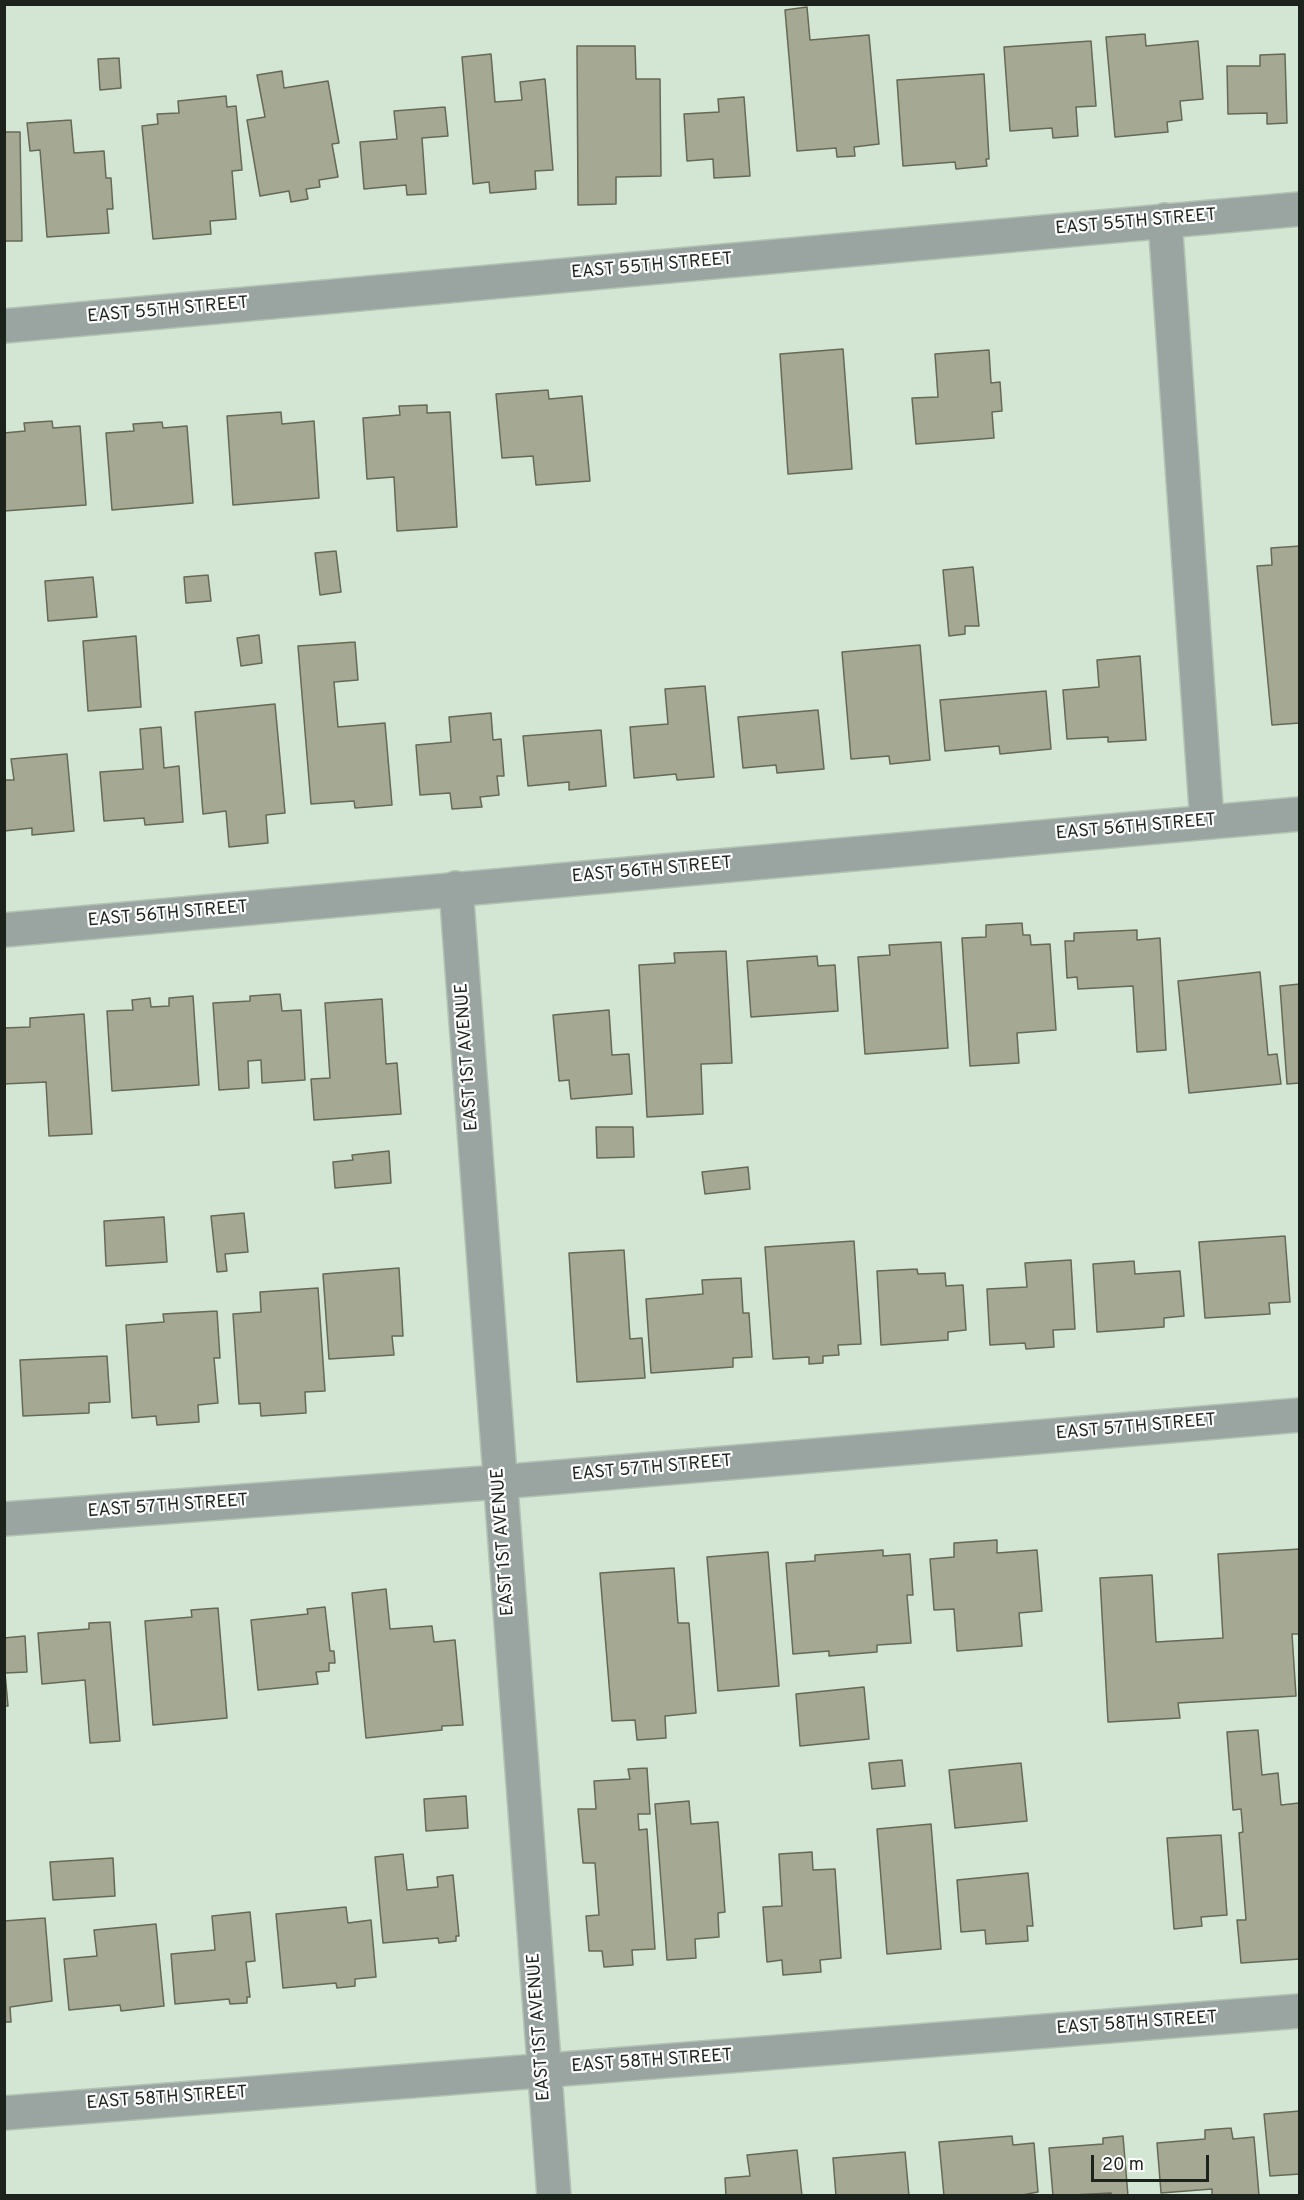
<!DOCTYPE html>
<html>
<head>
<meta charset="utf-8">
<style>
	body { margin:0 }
	#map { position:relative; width:1304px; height:2200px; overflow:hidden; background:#d3e6d4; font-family:Overpass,sans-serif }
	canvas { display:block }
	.frame { position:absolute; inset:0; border:6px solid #1c221c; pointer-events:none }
	.scale { position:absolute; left:1091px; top:2155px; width:118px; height:27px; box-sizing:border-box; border:3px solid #1c221c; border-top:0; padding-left:8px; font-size:18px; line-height:21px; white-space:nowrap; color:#1c221c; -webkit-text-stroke:4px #fff; paint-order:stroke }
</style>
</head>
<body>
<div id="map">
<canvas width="1304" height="2200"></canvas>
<div class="frame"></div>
<div class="scale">20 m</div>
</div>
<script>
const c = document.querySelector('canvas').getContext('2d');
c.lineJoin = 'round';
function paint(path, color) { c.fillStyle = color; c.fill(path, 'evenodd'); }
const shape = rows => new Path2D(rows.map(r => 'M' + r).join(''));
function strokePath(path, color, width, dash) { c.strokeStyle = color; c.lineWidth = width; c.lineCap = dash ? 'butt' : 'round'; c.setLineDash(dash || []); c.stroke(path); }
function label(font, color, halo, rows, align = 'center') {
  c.font = font + ' Overpass,sans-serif'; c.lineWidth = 4.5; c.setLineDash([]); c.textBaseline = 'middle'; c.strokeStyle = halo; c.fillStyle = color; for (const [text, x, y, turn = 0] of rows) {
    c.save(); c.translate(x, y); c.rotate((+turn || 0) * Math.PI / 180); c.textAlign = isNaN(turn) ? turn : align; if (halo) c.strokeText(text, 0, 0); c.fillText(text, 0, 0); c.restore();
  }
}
const building = shape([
	[807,7,810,40,869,35,879,144,854,147,855,156,837,157,836,148,797,151,785,10,807,7],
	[1145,34,1146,46,1198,41,1203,99,1180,101,1182,120,1167,122,1168,132,1115,137,1106,37,1145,34],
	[1091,41,1096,106,1076,107,1078,136,1053,138,1052,128,1010,131,1004,47,1091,41],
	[577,46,635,46,636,79,660,79,661,176,616,177,616,204,578,205,577,46],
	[491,54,495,102,522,100,520,82,545,79,553,170,535,171,536,189,490,193,489,182,473,184,462,57,491,54],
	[1285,54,1287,123,1267,124,1267,113,1228,114,1227,66,1260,66,1260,55,1285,54],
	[119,58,121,88,100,90,98,59,119,58],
	[282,71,284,88,328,81,339,143,332,144,338,177,319,180,320,187,306,189,308,199,291,202,289,191,260,196,247,120,265,117,257,75,282,71],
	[984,74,989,159,986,159,987,166,956,169,955,162,903,166,897,80,984,74],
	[226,96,227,107,236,106,242,170,232,171,236,219,210,221,211,234,153,239,142,126,158,124,157,114,179,113,178,101,226,96],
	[744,97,750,176,714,178,713,159,687,161,684,114,719,112,718,99,744,97],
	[445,107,448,136,422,138,426,194,407,195,406,185,364,189,360,142,397,139,394,111,445,107],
	[71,120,74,153,104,151,106,178,111,178,113,209,107,209,109,233,47,237,40,150,30,151,27,123,71,120],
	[4,132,20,132,22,241,4,241,4,132],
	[843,349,852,469,788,474,780,354,843,349],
	[989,350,991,383,1000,382,1001,396,1002,411,992,412,994,438,916,444,912,398,938,397,935,354,989,350],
	[548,390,549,399,582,396,590,481,536,485,533,456,502,458,496,394,548,390],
	[427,405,427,413,450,412,457,527,397,531,394,477,367,479,363,418,400,415,399,406,427,405],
	[281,412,282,424,314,421,319,498,233,505,227,416,281,412],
	[52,421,53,428,80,426,86,505,4,511,4,433,25,431,24,423,52,421],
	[162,422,163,428,187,426,193,503,112,510,106,433,134,431,133,424,162,422],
	[1300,546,1300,723,1272,725,1257,566,1272,565,1271,548,1300,546],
	[336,551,341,592,320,595,315,553,336,551],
	[973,567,979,626,965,626,965,634,949,636,943,570,973,567],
	[208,575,211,601,186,603,184,577,208,575],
	[93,577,97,617,48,621,45,581,93,577],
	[259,635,262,663,241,666,237,638,259,635],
	[136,636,141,707,88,711,83,641,136,636],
	[355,642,358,680,334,682,338,727,385,723,392,805,355,808,354,801,311,804,298,646,355,642],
	[920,645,930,760,890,764,889,756,851,759,842,652,920,645],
	[1140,656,1146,740,1108,742,1108,737,1067,739,1063,690,1099,687,1097,660,1140,656],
	[705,686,714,777,677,780,676,774,634,778,630,727,668,724,665,689,705,686],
	[1046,691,1051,749,1000,754,999,746,945,751,940,700,1046,691],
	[275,704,285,813,266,815,268,843,229,847,226,811,203,814,195,712,275,704],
	[818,710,824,769,777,773,776,765,743,768,738,717,818,710],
	[491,713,493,740,501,739,504,776,497,776,499,795,480,797,482,807,452,809,450,793,420,795,416,745,451,742,449,717,491,713],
	[161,727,164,768,179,766,183,822,145,825,144,818,104,821,100,772,143,769,140,729,161,727],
	[601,730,606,786,569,790,569,782,528,786,523,736,601,730],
	[67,754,74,831,32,835,32,828,4,831,4,780,14,780,11,759,67,754],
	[1022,923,1023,935,1030,935,1031,945,1050,944,1056,1030,1017,1033,1019,1063,970,1066,962,938,986,937,986,925,1022,923],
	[1137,930,1137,940,1160,938,1166,1050,1137,1052,1133,986,1078,989,1077,977,1067,978,1065,941,1074,941,1074,933,1137,930],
	[941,942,948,1048,865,1054,858,957,890,955,889,945,941,942],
	[726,951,732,1063,701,1064,703,1114,647,1117,639,965,675,963,674,953,726,951],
	[817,956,818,966,835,965,838,1011,751,1017,747,961,817,956],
	[1260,972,1268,1055,1277,1054,1281,1084,1189,1093,1178,981,1260,972],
	[1300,984,1300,1083,1287,1084,1280,986,1300,984],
	[280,994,282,1011,301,1010,305,1080,262,1083,261,1060,248,1061,249,1088,219,1090,213,1003,250,1001,250,996,280,994],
	[193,996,199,1085,112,1091,107,1011,133,1010,132,1000,150,998,151,1007,169,1006,169,998,193,996],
	[382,999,386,1064,397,1063,401,1114,314,1120,311,1079,330,1078,325,1003,382,999],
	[609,1010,612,1055,629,1054,632,1094,571,1099,569,1080,559,1081,553,1015,609,1010],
	[84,1014,92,1134,49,1136,46,1082,4,1084,4,1028,30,1027,30,1018,84,1014],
	[596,1127,633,1127,634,1157,597,1158,596,1127],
	[389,1151,391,1183,335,1188,333,1162,353,1160,352,1155,389,1151],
	[748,1167,750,1189,705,1194,702,1172,748,1167],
	[244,1213,248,1252,225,1254,227,1271,217,1272,211,1216,244,1213],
	[164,1217,167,1262,106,1266,104,1221,164,1217],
	[1285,1236,1290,1302,1269,1303,1270,1314,1205,1318,1199,1242,1285,1236],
	[854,1241,861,1344,838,1345,839,1355,823,1356,823,1363,809,1364,809,1357,773,1359,765,1247,854,1241],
	[624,1250,630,1339,642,1338,645,1378,577,1382,569,1253,624,1250],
	[1071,1260,1075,1329,1053,1330,1054,1347,1026,1349,1025,1343,990,1345,987,1289,1027,1287,1025,1263,1071,1260],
	[1134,1261,1135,1274,1180,1271,1184,1316,1164,1318,1164,1327,1097,1332,1093,1264,1134,1261],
	[399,1268,403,1336,392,1336,394,1355,329,1359,323,1274,399,1268],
	[917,1269,918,1274,945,1273,946,1286,963,1285,966,1330,948,1332,948,1340,881,1345,877,1271,917,1269],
	[741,1278,743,1313,749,1313,752,1357,733,1358,733,1367,651,1373,646,1299,703,1294,702,1280,741,1278],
	[318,1288,325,1391,305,1392,306,1413,261,1416,260,1403,239,1404,233,1314,261,1312,260,1292,318,1288],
	[217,1311,220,1358,214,1358,218,1403,198,1405,199,1422,157,1425,156,1416,132,1418,126,1325,164,1322,163,1314,217,1311],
	[107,1356,110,1402,89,1403,89,1413,23,1416,20,1360,107,1356],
	[997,1540,997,1553,1037,1550,1042,1611,1019,1613,1022,1646,957,1651,954,1609,934,1610,930,1559,954,1557,954,1543,997,1540],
	[1300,1549,1300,1634,1292,1634,1296,1696,1178,1703,1180,1718,1108,1722,1100,1578,1152,1575,1156,1642,1223,1638,1218,1554,1300,1549],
	[883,1550,883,1556,910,1554,913,1595,907,1595,911,1643,877,1645,877,1652,829,1656,829,1651,793,1654,786,1563,815,1561,815,1555,883,1550],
	[768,1552,779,1686,718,1691,707,1557,768,1552],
	[674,1568,678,1623,689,1623,696,1713,665,1716,666,1738,637,1740,635,1720,612,1721,600,1573,674,1568],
	[386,1589,390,1629,432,1626,434,1642,455,1640,463,1725,442,1726,442,1730,366,1738,352,1593,386,1589],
	[325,1607,330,1651,334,1651,335,1663,329,1663,329,1671,316,1672,318,1684,258,1690,251,1620,308,1614,307,1609,325,1607],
	[218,1608,227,1718,153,1725,145,1621,192,1617,191,1610,218,1608],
	[110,1622,120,1741,90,1743,85,1680,42,1684,38,1633,89,1629,89,1623,110,1622],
	[25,1636,27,1672,5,1673,8,1706,4,1706,4,1638,25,1636],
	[864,1687,869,1739,800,1746,796,1694,864,1687],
	[1258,1730,1262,1775,1278,1773,1281,1805,1299,1803,1300,1959,1241,1963,1237,1920,1246,1920,1239,1833,1243,1832,1241,1809,1233,1810,1227,1732,1258,1730],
	[902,1760,905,1786,872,1789,869,1763,902,1760],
	[1021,1763,1027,1821,955,1828,949,1770,1021,1763],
	[647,1768,650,1814,638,1814,639,1830,647,1829,655,1949,632,1950,633,1965,604,1967,602,1951,589,1951,586,1916,599,1915,595,1863,583,1863,578,1809,596,1809,594,1781,630,1779,628,1769,647,1768],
	[466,1796,468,1828,426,1831,424,1799,466,1796],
	[689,1801,691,1824,718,1822,725,1912,718,1913,719,1937,695,1939,696,1958,667,1960,655,1804,689,1801],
	[931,1824,941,1949,887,1954,877,1829,931,1824],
	[1221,1835,1227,1915,1201,1917,1202,1926,1174,1929,1167,1838,1221,1835],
	[812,1852,813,1870,835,1869,841,1958,820,1960,821,1972,783,1975,782,1960,767,1962,763,1907,782,1906,779,1854,812,1852],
	[403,1854,407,1890,438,1887,437,1877,453,1875,459,1936,456,1936,456,1941,439,1943,438,1938,383,1943,375,1857,403,1854],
	[113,1858,115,1896,53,1900,50,1862,113,1858],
	[1028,1873,1033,1926,1027,1926,1028,1941,986,1944,985,1930,961,1932,957,1880,1028,1873],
	[346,1907,348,1923,371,1920,376,1977,355,1979,355,1986,337,1988,336,1983,283,1988,276,1914,346,1907],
	[250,1912,255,1961,246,1962,250,1997,247,1997,247,2003,230,2004,229,1999,175,2004,171,1954,215,1950,212,1916,250,1912],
	[45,1918,52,2001,10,2007,11,2022,4,2022,4,1921,45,1918],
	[156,1924,164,2006,121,2011,120,2005,69,2010,64,1959,97,1956,94,1930,156,1924],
	[1300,2111,1300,2174,1270,2176,1264,2114,1300,2111],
	[1231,2128,1233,2139,1254,2137,1259,2195,1212,2196,1212,2189,1161,2193,1157,2143,1205,2139,1205,2130,1231,2128],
	[1012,2136,1013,2145,1034,2143,1038,2192,1017,2196,944,2196,939,2142,1012,2136],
	[1123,2136,1128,2196,1112,2196,1111,2193,1053,2196,1049,2148,1103,2144,1103,2138,1123,2136],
	[797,2150,802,2196,726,2196,725,2178,750,2176,747,2155,797,2150],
	[905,2152,909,2196,836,2196,833,2158,905,2152]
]);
const minor = shape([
	[1165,220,1207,822],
	[4,326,1300,209],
	[456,888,554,2196],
	[4,1519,499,1482,1300,1415],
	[4,2113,1300,2011]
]);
const tertiary = shape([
	[4,930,1300,814]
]);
const streetNames = [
	["EAST 55TH STREET",1136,223,-5],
	["EAST 55TH STREET",652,267,-5],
	["EAST 55TH STREET",168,311,-5],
	["EAST 56TH STREET",1136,828,-5],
	["EAST 56TH STREET",652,871,-5],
	["EAST 56TH STREET",168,915,-5],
	["EAST 1ST AVENUE",468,1057,-94],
	["EAST 57TH STREET",1136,1428,-5],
	["EAST 57TH STREET",652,1469,-5],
	["EAST 57TH STREET",168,1507,-4],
	["EAST 1ST AVENUE",504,1542,-94],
	["EAST 58TH STREET",1137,2024,-4],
	["EAST 1ST AVENUE",540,2027,-94],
	["EAST 58TH STREET",652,2062,-4],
	["EAST 58TH STREET",167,2099,-4]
];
paint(building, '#a5a993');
strokePath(building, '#656955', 1.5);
strokePath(minor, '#b2c3b3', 36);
strokePath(tertiary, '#b2c3b3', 36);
strokePath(minor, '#9aa5a2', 33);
strokePath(tertiary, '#9aa5a2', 33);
label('18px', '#1c221c', '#fff', streetNames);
</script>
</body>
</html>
